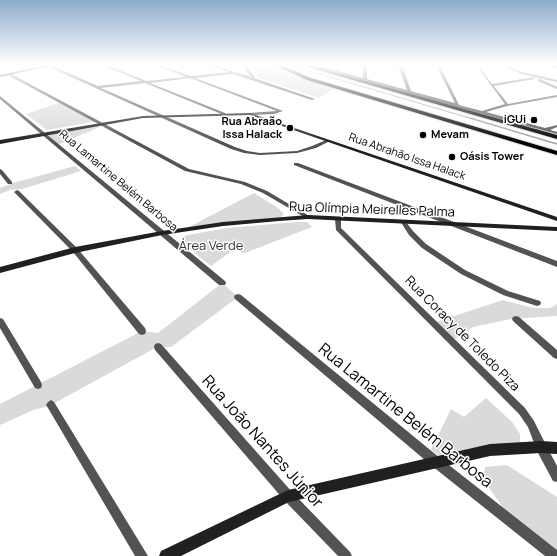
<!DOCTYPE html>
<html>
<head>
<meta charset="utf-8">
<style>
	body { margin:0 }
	canvas { display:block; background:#fff }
</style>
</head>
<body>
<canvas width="557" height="556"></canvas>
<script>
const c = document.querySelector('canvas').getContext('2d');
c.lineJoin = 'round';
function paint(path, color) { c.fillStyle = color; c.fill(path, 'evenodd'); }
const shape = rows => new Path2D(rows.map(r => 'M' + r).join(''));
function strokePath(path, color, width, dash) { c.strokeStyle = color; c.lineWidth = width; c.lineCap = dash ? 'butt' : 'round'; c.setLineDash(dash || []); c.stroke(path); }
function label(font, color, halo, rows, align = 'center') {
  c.font = font + ' Manrope,sans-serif'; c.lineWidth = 3; c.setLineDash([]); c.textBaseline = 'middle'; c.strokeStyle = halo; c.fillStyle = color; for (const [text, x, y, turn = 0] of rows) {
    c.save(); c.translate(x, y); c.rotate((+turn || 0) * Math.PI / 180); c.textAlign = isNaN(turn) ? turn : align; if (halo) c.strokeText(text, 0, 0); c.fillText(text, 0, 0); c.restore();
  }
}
const green = shape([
	[247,65,270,65,289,74,333,89,319,98,259,78],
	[61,102,98,121,47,130,26,114],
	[97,125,100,127,57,145,47,137,53,133],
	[75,166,81,171,22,189,10,190,0,194,0,188,13,183],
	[254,193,278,208,284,214,279,219,187,228],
	[297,222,307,222,312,227,245,253,233,250,211,266,181,242,182,237,188,235,227,228],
	[222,283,238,297,171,347,157,347,51,405,31,411,0,425,0,404,142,331,158,333],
	[503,300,533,308,550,308,557,304,557,316,511,319,473,327,449,343,430,324],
	[486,398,512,422,520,434,520,445,474,449,438,455,431,450,451,409,464,417],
	[507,465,557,497,557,550,505,510,483,480,485,467]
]);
const streamFar1 = shape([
	[289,65,473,119]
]);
const stream = shape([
	[470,118,557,144]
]);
const street = shape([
	[50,65,98,86,141,81,102,65,107,65,146,81,186,77,155,65,160,65,191,76,229,72,208,65,213,65,251,77,242,65,246,65,255,77,254,78,315,99,312,100,233,74,195,78,283,111,274,114,250,115,248,114,249,113,277,111,190,78,150,83,225,113,226,114,224,115,145,83,101,88,235,147,247,151,260,153,297,151,312,146,326,140,330,141,316,148,297,153,260,155,244,153,231,149,49,67,50,65],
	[310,65,316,65,363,78,363,65,367,65,367,79,407,90,398,65,402,65,411,91,455,103,437,67,440,66,459,105,482,111,505,104,478,68,480,68,492,84,535,77,534,79,494,86,508,104,557,95,557,97,507,106,486,112,545,128,557,125,557,127,550,130,557,132,557,134,409,94,310,65],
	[500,65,505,65,523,72,557,80,557,82,521,74,500,65],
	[547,65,557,66,557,68,548,66,547,65],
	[9,73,189,169,245,182,267,191,311,217,308,219,306,218,263,193,241,184,185,171,8,75,9,73],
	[538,79,540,79,557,87,557,89,538,81,538,79],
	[0,96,225,281,226,283,225,285,219,285,0,99,0,96],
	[294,163,298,163,557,261,557,267,294,165,294,163],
	[0,169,2,170,12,182,12,184,8,184,0,174,0,169],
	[17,190,19,191,77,248,145,328,146,331,145,334,142,335,139,334,73,252,15,193,14,192,17,190],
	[338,217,341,219,341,228,525,408,534,421,545,443,557,466,557,482,553,481,537,451,528,427,519,414,336,230,335,219,338,217],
	[404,221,406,222,413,231,426,244,465,270,508,291,540,301,541,303,540,305,537,306,503,295,461,274,422,248,409,235,402,224,401,223,402,222,404,221],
	[238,294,241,295,440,458,557,550,557,556,545,556,432,466,235,299,234,297,235,295,238,294],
	[516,316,519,317,557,350,557,359,554,358,513,321,512,319,513,317,516,316],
	[0,318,3,319,41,382,42,385,41,388,38,389,35,388,0,328,0,318],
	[158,343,161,344,292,492,350,552,352,556,338,556,284,500,155,350,154,347,155,344,158,343],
	[51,400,54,402,148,556,135,556,48,408,46,405,48,402,51,400]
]);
const secondary = shape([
	[47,65,55,65,0,77,0,75,47,65],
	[250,113,557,217,557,221,250,115,143,118,0,144,0,140,143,116,250,113],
	[308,215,557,227,557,231,308,219,279,221,223,226,162,235,75,253,0,273,0,267,75,247,162,231,223,222,308,215],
	[541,441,557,442,557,454,541,453,490,456,289,502,181,556,159,556,161,551,288,490,490,444,541,441]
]);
const primary = shape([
	[274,65,280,65,311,78,557,151,557,155,307,80,274,65],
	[301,65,308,65,557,135,557,139,301,65]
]);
const markers = [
	[534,120,4,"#000"],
	[290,128,4,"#000"],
	[423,135,4,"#000"],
	[452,157,4,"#000"]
];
const farPoinames = [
	["iGUi",526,120],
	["Rua Abraão",282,122],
	["Issa Halack",282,135],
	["Mevam",431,135,"left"],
	["Oásis Tower",460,157,"left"]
];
const farStreetnames = [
	["Rua Abrahão Issa Halack",407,157,19],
	["Rua Lamartine Belém Barbosa",118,181,40]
];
const streetNames = [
	["Rua Olímpia Meirelles Palma",372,210,2],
	["Rua Coracy de Toledo Piza",462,334,45]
];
const parkNames = [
	["Área Verde",211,246]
];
const nearStreetnames = [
	["Rua Lamartine Belém Barbosa",405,416,39],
	["Rua João Nantes Júnior",262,442,48]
];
paint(green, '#dadada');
strokePath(streamFar1, '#a1a1a1', 1);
strokePath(stream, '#a1a1a1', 1.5);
strokePath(primary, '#dbdbdb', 2);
paint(street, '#535353');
paint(secondary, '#202020');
paint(primary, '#000');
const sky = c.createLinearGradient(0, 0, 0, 143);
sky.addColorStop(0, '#8baccc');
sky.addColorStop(0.45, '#fff');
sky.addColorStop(1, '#ffffff00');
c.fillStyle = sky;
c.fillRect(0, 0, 557, 143);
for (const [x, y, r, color] of markers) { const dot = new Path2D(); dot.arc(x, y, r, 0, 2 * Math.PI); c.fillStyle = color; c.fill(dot); strokePath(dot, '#fff', 1.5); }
label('bold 11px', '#000', '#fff', farPoinames, 'right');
label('11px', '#000', '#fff', farStreetnames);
label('13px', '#000', '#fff', streetNames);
label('13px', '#313131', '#fff', parkNames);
label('16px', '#000', '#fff', nearStreetnames);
</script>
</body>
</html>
